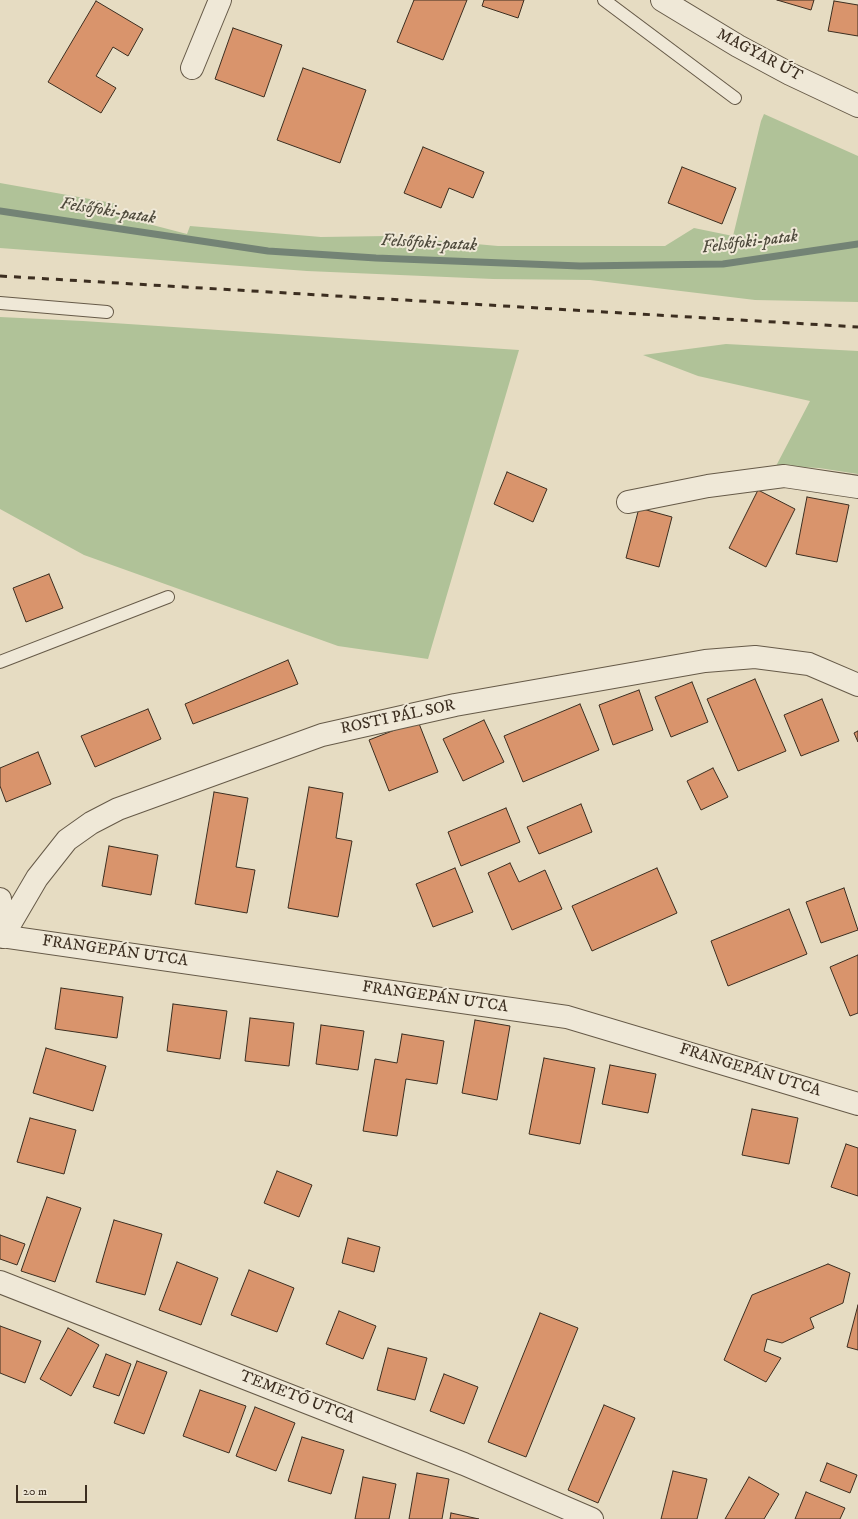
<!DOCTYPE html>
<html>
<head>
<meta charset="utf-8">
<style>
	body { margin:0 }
	#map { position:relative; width:858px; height:1519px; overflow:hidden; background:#e6dcc2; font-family:"IM FELL DW Pica",serif }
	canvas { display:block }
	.scale { position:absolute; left:16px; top:1485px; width:71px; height:18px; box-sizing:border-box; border:2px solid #3c2e20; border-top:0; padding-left:5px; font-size:12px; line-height:14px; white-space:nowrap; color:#3c2e20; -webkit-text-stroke:3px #efe8d7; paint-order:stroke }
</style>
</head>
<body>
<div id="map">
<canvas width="858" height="1519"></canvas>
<div class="scale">20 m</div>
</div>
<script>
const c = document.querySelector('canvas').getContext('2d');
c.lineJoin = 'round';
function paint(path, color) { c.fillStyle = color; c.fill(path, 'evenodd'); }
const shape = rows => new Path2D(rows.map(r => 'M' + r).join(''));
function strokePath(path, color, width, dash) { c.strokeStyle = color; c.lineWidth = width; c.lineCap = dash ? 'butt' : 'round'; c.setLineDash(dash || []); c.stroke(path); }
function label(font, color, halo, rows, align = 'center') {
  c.font = font + ' "IM FELL DW Pica",serif'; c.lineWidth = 4; c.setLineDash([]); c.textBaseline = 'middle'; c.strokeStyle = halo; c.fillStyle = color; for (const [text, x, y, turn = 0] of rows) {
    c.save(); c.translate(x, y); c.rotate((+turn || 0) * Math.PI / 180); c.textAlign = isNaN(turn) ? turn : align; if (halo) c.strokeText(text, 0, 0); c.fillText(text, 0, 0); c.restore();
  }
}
const green = shape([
	[764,114,858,156,858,302,755,300,590,280,493,279,307,271,0,248,0,183,118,204,114,215,187,234,190,226,321,237,388,236,498,246,665,246,694,228,733,236,761,121],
	[0,317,83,321,519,350,428,659,338,646,84,555,0,509],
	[726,344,858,351,858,474,819,468,776,466,810,401,698,376,643,355]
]);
const stream = shape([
	[0,211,268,251,376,258,580,266,723,264,858,244]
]);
const building = shape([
	[414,0,467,0,443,60,397,42,414,0],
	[484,0,524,0,518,18,482,6,484,0],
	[777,0,814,0,811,10,777,0],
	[96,1,143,29,128,56,113,47,96,76,116,88,101,113,48,82,96,1],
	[834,1,858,5,858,36,828,31,834,1],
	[233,28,282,45,264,97,215,79,233,28],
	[303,68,366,90,340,163,277,140,303,68],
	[423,147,484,172,473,198,449,188,441,208,404,193,423,147],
	[682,167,736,188,722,224,668,203,682,167],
	[507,472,547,489,533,522,494,504,507,472],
	[758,490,795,509,766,567,729,548,758,490],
	[807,497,849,505,837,562,796,554,807,497],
	[639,508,672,517,659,567,626,558,639,508],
	[49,574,63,608,26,622,13,588,49,574],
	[288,660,298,684,193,724,185,704,288,660],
	[755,679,786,751,738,771,707,699,755,679],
	[692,682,708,722,671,737,655,697,692,682],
	[639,690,653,730,613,745,599,705,639,690],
	[822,699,839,741,801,756,784,715,822,699],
	[580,704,599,750,523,782,504,736,580,704],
	[148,709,161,739,95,767,81,736,148,709],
	[484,720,504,762,463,781,443,739,484,720],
	[418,721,438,772,389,791,369,740,418,721],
	[858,731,858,742,854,733,858,731],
	[38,752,51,784,6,802,0,786,0,768,38,752],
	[713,768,728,797,701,810,687,781,713,768],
	[309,787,343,793,336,838,352,841,338,917,288,908,309,787],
	[214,792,248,798,236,867,255,870,247,913,195,904,214,792],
	[581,804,592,832,539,854,527,827,581,804],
	[506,808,520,842,461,866,448,832,506,808],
	[109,846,158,855,151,895,102,886,109,846],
	[510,863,519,882,545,870,562,909,512,930,488,873,510,863],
	[455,868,473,912,433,927,416,884,455,868],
	[657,868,677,913,592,951,572,906,657,868],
	[844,888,858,930,821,943,806,902,844,888],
	[789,909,807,954,728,986,711,941,789,909],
	[858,955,858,1013,850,1016,830,967,858,955],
	[61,988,123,997,117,1038,55,1029,61,988],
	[173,1004,227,1011,220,1059,167,1051,173,1004],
	[250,1018,294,1023,289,1066,245,1061,250,1018],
	[475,1020,510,1026,497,1100,462,1093,475,1020],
	[321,1025,364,1031,358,1070,316,1064,321,1025],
	[402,1034,444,1041,437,1084,406,1079,397,1136,363,1131,375,1059,397,1063,402,1034],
	[46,1048,106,1066,93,1111,33,1093,46,1048],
	[544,1058,595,1068,580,1144,529,1134,544,1058],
	[610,1065,656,1074,648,1113,602,1104,610,1065],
	[752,1109,798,1118,789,1164,742,1155,752,1109],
	[30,1118,76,1130,64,1174,17,1162,30,1118],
	[846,1144,858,1148,858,1196,831,1187,846,1144],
	[277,1171,312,1185,299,1217,264,1203,277,1171],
	[47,1197,81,1208,55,1282,21,1271,47,1197],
	[114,1220,162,1234,145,1295,96,1282,114,1220],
	[0,1235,25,1244,17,1265,0,1259,0,1235],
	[348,1238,380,1247,374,1272,342,1263,348,1238],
	[177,1262,218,1278,201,1325,159,1310,177,1262],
	[828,1264,850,1273,843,1303,810,1318,814,1328,782,1343,767,1339,764,1351,781,1358,766,1382,724,1360,752,1295,828,1264],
	[249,1270,294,1288,277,1332,231,1315,249,1270],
	[858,1305,858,1350,847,1347,858,1305],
	[339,1311,376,1326,363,1359,326,1344,339,1311],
	[540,1313,578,1328,526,1457,488,1442,540,1313],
	[0,1326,41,1341,25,1383,0,1373,0,1326],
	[68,1328,99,1345,71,1396,40,1379,68,1328],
	[388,1348,427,1358,415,1400,377,1390,388,1348],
	[106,1354,131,1364,119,1396,93,1387,106,1354],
	[137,1361,167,1372,144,1434,114,1423,137,1361],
	[444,1374,478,1387,464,1424,430,1411,444,1374],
	[200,1390,246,1406,229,1453,183,1436,200,1390],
	[604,1405,635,1418,598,1503,568,1490,604,1405],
	[255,1407,295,1423,276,1471,236,1456,255,1407],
	[302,1437,344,1450,331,1494,288,1481,302,1437],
	[827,1463,857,1475,850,1493,820,1481,827,1463],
	[673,1471,707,1479,697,1519,661,1519,673,1471],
	[417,1473,449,1479,442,1519,409,1519,417,1473],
	[363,1477,396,1484,389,1519,355,1519,363,1477],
	[749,1477,779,1494,764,1519,725,1519,749,1477],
	[806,1492,845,1508,840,1519,795,1519,806,1492],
	[451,1513,479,1519,450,1519,451,1513]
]);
const service = shape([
	[604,0,735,98],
	[0,303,107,312],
	[0,662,168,597]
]);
const minor = shape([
	[192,68,220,0],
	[628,502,708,486,784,476,858,487],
	[0,899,3,937],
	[0,936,567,1017,858,1104],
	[3,936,37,878,67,840,91,823,118,809,322,735,455,705,705,661,755,657,809,664,858,685],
	[0,1282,464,1464,592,1519]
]);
const tertiary = shape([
	[662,0,738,46,790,74,858,106]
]);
const rail = shape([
	[0,276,858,327]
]);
const streetNames = [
	["MAGYAR ÚT",759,56,28],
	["ROSTI PÁL SOR",398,718,-12],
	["FRANGEPÁN UTCA",115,952,8],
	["FRANGEPÁN UTCA",435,998,8],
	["FRANGEPÁN UTCA",750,1071,17],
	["TEMETŐ UTCA",297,1398,21]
];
const waterNames = [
	["Felsőfoki-patak",108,212,9],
	["Felsőfoki-patak",750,243,-7],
	["Felsőfoki-patak",429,244,3]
];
paint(green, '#b0c298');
strokePath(stream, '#738375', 7);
paint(building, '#d9946c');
strokePath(building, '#3c2e20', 1);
strokePath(service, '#665a48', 14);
strokePath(minor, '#665a48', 24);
strokePath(tertiary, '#665a48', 24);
strokePath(service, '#efe8d7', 12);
strokePath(minor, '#efe8d7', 22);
strokePath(tertiary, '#efe8d7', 22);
strokePath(rail, '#3c2e20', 3, [7, 7]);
label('16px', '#3c2e20', '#efe8d7', streetNames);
label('italic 17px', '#4e4a3c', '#efe8d7', waterNames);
</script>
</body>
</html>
